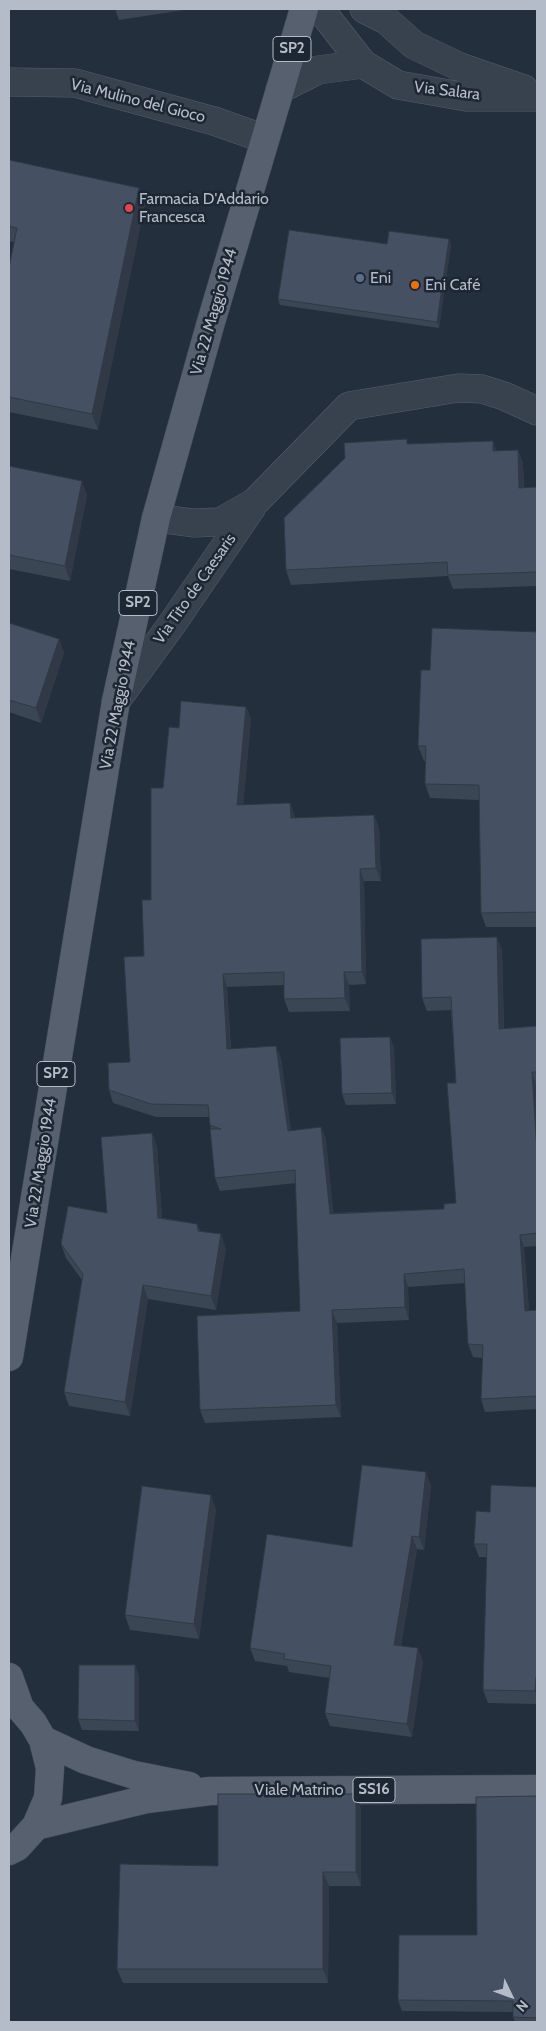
<!DOCTYPE html>
<html>
<head>
<meta charset="utf-8">
<style>
	body { margin:0 }
	#map { position:relative; width:546px; height:2031px; overflow:hidden; background:#242f3e; font-family:Cabin,sans-serif }
	canvas { display:block }
	.frame { position:absolute; inset:0; border:10px solid #b4bcc9; pointer-events:none }
	.north { position:absolute; left:486px; top:1971px; width:50px; height:50px; -webkit-text-stroke:4px #1d2633; paint-order:stroke; rotate:132deg; font-size:14px; font-weight:700; line-height:20px; text-align:center; color:#b4bcc9 }
	.north::after { content:''; display:block; margin:auto; width:18px; height:22px; background:#b4bcc9; clip-path:polygon(50% 0,100% 100%,50% 72%,0 100%) }
</style>
</head>
<body>
<div id="map">
<canvas width="546" height="2031"></canvas>
<div class="frame"></div>
<div class="north">N</div>
</div>
<script>
const c = document.querySelector('canvas').getContext('2d');
c.lineJoin = 'round';
const shape = rows => new Path2D(rows.map(r => 'M' + r).join(''));
function strokePath(path, color, width, dash) { c.strokeStyle = color; c.lineWidth = width; c.lineCap = dash ? 'butt' : 'round'; c.setLineDash(dash || []); c.stroke(path); }
function paint(path, color) { c.fillStyle = color; c.fill(path, 'evenodd'); }
function label(font, color, halo, rows, align = 'center') {
  c.font = font + ' Cabin,sans-serif'; c.lineWidth = 5; c.setLineDash([]); c.textBaseline = 'middle'; c.strokeStyle = halo; c.fillStyle = color; for (const [text, x, y, turn = 0] of rows) {
    c.save(); c.translate(x, y); c.rotate((+turn || 0) * Math.PI / 180); c.textAlign = isNaN(turn) ? turn : align; if (halo) c.strokeText(text, 0, 0); c.fillText(text, 0, 0); c.restore();
  }
}
const street = shape([
	[320,9,363,64,398,85,466,97,537,97],
	[364,9,386,20,414,45,460,67,524,89],
	[9,82,75,83,214,121,265,139],
	[280,89,318,70,363,64],
	[156,518,193,523,220,522,255,502,349,406,458,388,482,389,504,396,537,411],
	[116,701,172,624,252,507]
]);
const primary = shape([
	[9,1357,116,701,156,518,211,322,304,9],
	[9,1677,20,1708],
	[9,1701,20,1708,33,1723,43,1740,50,1768,48,1798,36,1826,17,1847,9,1851],
	[43,1740,86,1760,134,1775,189,1786],
	[36,1826,147,1799,210,1791,537,1789]
]);
const wall = shape([
	[115,9,185,9,184,10,119,20],
	[9,160,139,188,145,204,98,430,9,412,9,268,14,242,9,241],
	[449,239,451,245,439,328,280,305,278,299],
	[493,441,496,451,518,450,523,464,524,488,537,487,537,586,453,589,448,576,291,585,286,570,409,444],
	[9,466,87,495,70,581,9,569],
	[9,623,59,639,64,653,41,723,9,712],
	[537,632,537,927,486,927,481,913,479,800,430,798,425,784,425,761,424,761,418,746,430,670],
	[246,707,251,719,243,805,290,803,295,818,374,815,379,828,381,881,364,881,366,984,349,985,350,1011,289,1012,284,999,284,985,227,987,231,1049,276,1046,281,1059,291,1131,321,1127,326,1140,333,1213,444,1209,456,1203,456,1083,451,1010,427,1011,422,998,502,949,504,1029,537,1026,537,1085,536,1085,537,1098,537,1246,524,1247,529,1310,537,1310,537,1409,485,1412,481,1399,483,1358,473,1357,468,1344,465,1283,408,1287,409,1320,337,1323,341,1417,205,1423,200,1410,300,1311,296,1183,220,1191,215,1178,211,1129,210,1125,209,1117,156,1117,113,1103,109,1090,130,1062,151,900,163,788,179,728],
	[394,1047,396,1104,346,1105,342,1094],
	[152,1133,157,1147,162,1218,197,1224,200,1231,226,1248,216,1310,148,1299,130,1416,69,1406,64,1392,82,1280,66,1258,61,1244,107,1213],
	[431,1485,424,1550,417,1549,401,1646,423,1661,412,1737,330,1726,325,1713,330,1678,289,1672,287,1666,255,1661,250,1648,352,1547],
	[537,1487,537,1704,488,1703,483,1690,487,1557,479,1557,474,1544],
	[216,1509,199,1639,130,1630,125,1615],
	[135,1665,139,1676,139,1731,82,1730,78,1719],
	[537,1796,537,2022,515,2022,513,2017,513,2012,402,2011,398,2000,477,1935],
	[361,1808,361,1886,329,1886,328,1983,123,1983,117,1969,218,1866]
]);
const shadedWall = shape([
	[139,188,145,204,98,430,92,414],
	[449,239,451,245,439,328,437,322],
	[493,441,498,455,493,451],
	[518,450,523,464,524,502,519,488],
	[82,481,87,495,70,581,65,566],
	[59,639,64,653,41,723,36,708],
	[246,707,251,719,242,818,237,805],
	[290,803,295,816,296,831,291,818],
	[374,815,379,828,381,881,376,868],
	[360,869,364,881,366,984,362,972],
	[497,937,502,949,504,1042,499,1029],
	[344,972,349,985,350,1011,345,998],
	[223,974,227,987,231,1062,227,1049],
	[390,1037,394,1047,396,1104,392,1093],
	[276,1046,281,1059,293,1144,288,1131],
	[532,1072,536,1085,537,1098,537,1152],
	[321,1127,326,1140,335,1226,330,1214],
	[152,1133,157,1147,163,1232,158,1218],
	[221,1234,226,1248,216,1310,211,1296],
	[520,1235,524,1247,530,1323,525,1311],
	[404,1274,408,1287,409,1320,405,1307],
	[143,1285,148,1299,130,1416,125,1402],
	[332,1310,337,1323,341,1417,336,1405],
	[426,1472,431,1485,424,1550,419,1537],
	[211,1495,216,1509,199,1639,194,1624],
	[412,1536,417,1549,399,1658,394,1645],
	[418,1648,423,1661,412,1737,407,1724],
	[135,1665,139,1676,139,1731,135,1721],
	[536,1677,537,1682,537,1697,535,1691],
	[356,1794,361,1808,361,1886,356,1872],
	[323,1872,329,1886,328,1983,323,1969]
]);
const building = shape([
	[9,160,139,188,92,414,9,397,9,268,17,228,9,226,9,160],
	[289,230,387,244,389,231,449,239,437,322,278,299,289,230],
	[407,439,407,444,493,441,493,451,518,450,519,488,537,487,537,572,448,575,447,562,286,570,284,518,345,458,344,443,407,439],
	[9,466,82,481,65,566,9,555,9,466],
	[9,623,59,639,36,708,9,700,9,623],
	[432,628,537,632,537,912,481,913,479,785,425,784,426,746,418,746,421,670,430,670,432,628],
	[181,701,246,707,237,805,290,803,291,818,374,815,376,868,360,869,362,972,344,972,345,998,284,999,284,972,223,974,227,1049,276,1046,288,1131,321,1127,330,1214,444,1209,444,1204,456,1203,447,1083,456,1083,451,997,422,998,421,939,497,937,499,1029,537,1026,537,1072,532,1072,537,1152,537,1233,520,1235,525,1311,537,1310,537,1396,481,1399,483,1345,468,1344,464,1269,404,1274,405,1307,332,1310,336,1405,200,1410,197,1316,300,1311,295,1170,215,1178,210,1129,221,1129,210,1125,208,1105,151,1104,109,1090,108,1063,130,1062,124,957,144,956,142,900,151,900,151,788,163,788,169,727,179,728,181,701],
	[390,1037,392,1093,342,1094,340,1038,390,1037],
	[152,1133,158,1218,197,1224,198,1231,221,1234,211,1296,143,1285,125,1402,64,1392,83,1274,61,1244,68,1206,107,1213,101,1137,152,1133],
	[362,1465,426,1472,419,1537,412,1536,394,1645,418,1648,407,1724,325,1713,331,1666,284,1659,285,1654,250,1648,267,1534,352,1547,362,1465],
	[491,1485,537,1487,537,1677,536,1677,535,1691,483,1690,487,1544,474,1544,476,1511,490,1512,491,1485],
	[142,1486,211,1495,194,1624,125,1615,142,1486],
	[79,1665,135,1665,135,1721,78,1719,79,1665],
	[218,1794,356,1794,356,1872,323,1872,323,1969,117,1969,120,1864,218,1866,218,1794],
	[537,1796,537,2018,513,2017,513,2001,398,2000,399,1935,477,1935,476,1797,537,1796]
]);
const markers = [
	[129,208,5,"#e0444e"],
	[360,278,5,"#5c6f8a"],
	[415,285,5,"#e8710a"]
];
const shields = [
	[292,49,38],
	[138,603,38],
	[56,1074,38],
	[374,1790,42]
];
const shieldNames = [
	["SP2",292,49],
	["SP2",138,603],
	["SP2",56,1074],
	["SS16",374,1790]
];
const streetNames = [
	["Via Salara",447,91,7],
	["Via Mulino del Gioco",138,101,14],
	["Via 22 Maggio 1944",214,312,-74],
	["Via Tito de Caesaris",195,589,-55],
	["Via 22 Maggio 1944",118,705,-79],
	["Via 22 Maggio 1944",41,1163,-81],
	["Viale Matrino",299,1790]
];
const poiNames = [
	["Farmacia D'Addario",139,199],
	["Francesca",139,217],
	["Eni",370,278],
	["Eni Café",425,285]
];
strokePath(street, '#565f6c', 29);
strokePath(primary, '#414a57', 29);
strokePath(street, '#38414e', 28);
strokePath(primary, '#56606e', 28);
paint(wall, '#3b4654');
paint(shadedWall, '#303945');
paint(building, '#455162');
strokePath(building, '#303945', 1);
for (const [x, y, r, color] of markers) { const dot = new Path2D(); dot.arc(x, y, r, 0, 2 * Math.PI); c.fillStyle = color; c.fill(dot); strokePath(dot, '#1d2633', 2); }
for (const [x, y, w] of shields) { const box = new Path2D(); box.roundRect(x - w / 2, y - 12.5, w, 25, 4); c.fillStyle = '#1d2633'; c.fill(box); strokePath(box, '#b4bcc9', 1); }
label('bold 15px', '#b4bcc9', null, shieldNames);
label('16px', '#b4bcc9', '#1d2633', streetNames);
label('16px', '#b4bcc9', '#1d2633', poiNames, 'left');
</script>
</body>
</html>
